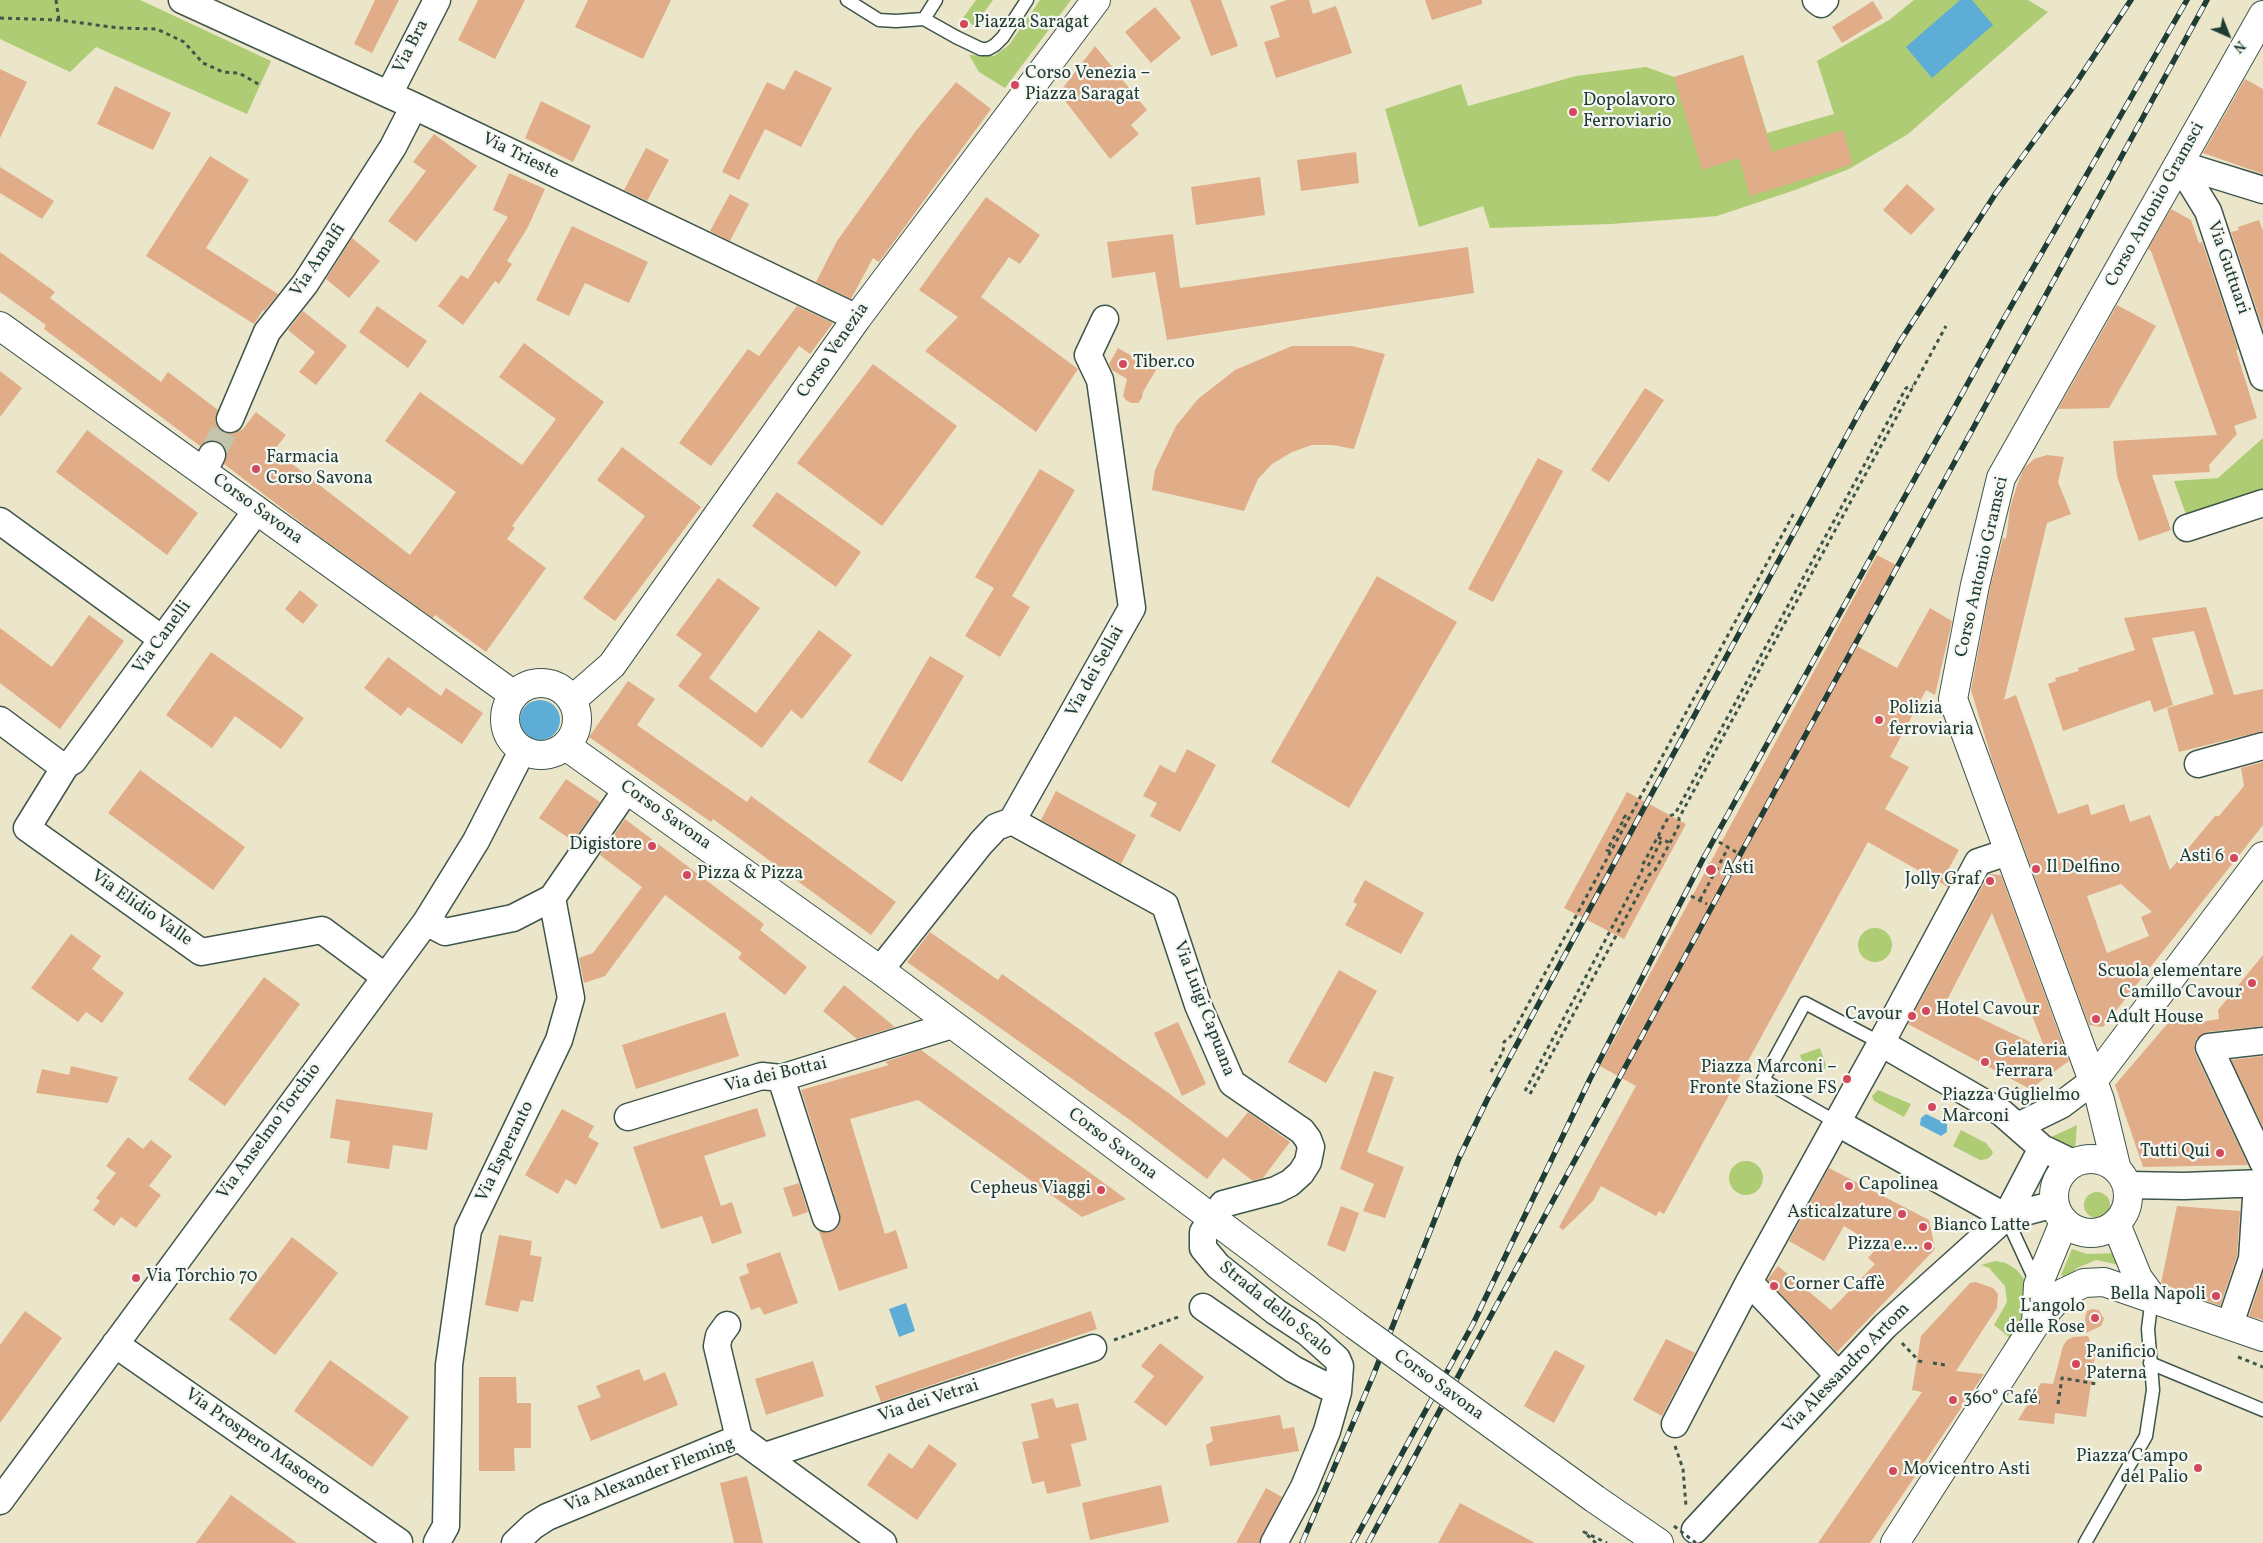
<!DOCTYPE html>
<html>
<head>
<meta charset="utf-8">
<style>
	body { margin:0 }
	#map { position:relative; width:2263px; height:1543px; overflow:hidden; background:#ebe6ca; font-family:Vollkorn,serif }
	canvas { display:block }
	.north { position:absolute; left:2203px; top:10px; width:50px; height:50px; -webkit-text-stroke:4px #f6f6f2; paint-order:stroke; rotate:136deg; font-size:14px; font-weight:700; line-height:20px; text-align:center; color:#1f3d34 }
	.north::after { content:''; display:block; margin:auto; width:18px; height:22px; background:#1f3d34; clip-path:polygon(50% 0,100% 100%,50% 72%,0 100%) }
</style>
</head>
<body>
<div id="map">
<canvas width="2263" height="1543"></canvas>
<div class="north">N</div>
</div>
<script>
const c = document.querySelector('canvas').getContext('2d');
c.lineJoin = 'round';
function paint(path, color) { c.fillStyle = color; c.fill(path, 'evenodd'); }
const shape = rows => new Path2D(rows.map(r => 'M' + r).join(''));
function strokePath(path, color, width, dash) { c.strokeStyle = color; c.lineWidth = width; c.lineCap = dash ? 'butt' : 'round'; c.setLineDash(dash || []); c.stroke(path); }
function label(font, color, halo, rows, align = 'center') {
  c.font = font + ' Vollkorn,serif'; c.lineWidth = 4.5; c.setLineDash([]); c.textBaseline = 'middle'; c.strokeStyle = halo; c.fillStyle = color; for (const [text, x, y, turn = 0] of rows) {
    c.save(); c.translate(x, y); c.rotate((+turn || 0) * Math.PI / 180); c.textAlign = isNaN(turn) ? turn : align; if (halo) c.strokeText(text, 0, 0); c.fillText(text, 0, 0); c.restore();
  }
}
const green = shape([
	[0,0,140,0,271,61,247,114,96,47,70,72,0,39],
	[976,0,993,0,974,26,963,18],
	[1040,0,1071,0,1005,88,979,72,969,55,994,56,1009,45],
	[1914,0,2028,0,2048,12,1908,134,1849,169,1795,190,1717,216,1694,218,1611,224,1490,228,1483,206,1419,227,1385,109,1461,84,1468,106,1576,76,1646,67,1674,77,1743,55,1767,133,1834,114,1817,61,1889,20],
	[2263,438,2263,492,2187,517,2174,481,2218,478],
	'1858 945a17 17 0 1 1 34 0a17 17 0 1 1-34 0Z',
	[1820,1048,1827,1068,1807,1074,1800,1055],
	[1878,1090,1911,1104,1904,1117,1874,1101,1872,1096],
	[2077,1125,2075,1150,2049,1138],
	[1961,1130,1986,1143,1993,1152,1991,1156,1987,1159,1980,1160,1953,1146],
	'1729 1178a17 17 0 1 1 34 0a17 17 0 1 1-34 0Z',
	'2084 1205a13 13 0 1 1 26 0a13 13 0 1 1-26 0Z',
	[2072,1249,2087,1254,2116,1253,2119,1265,2096,1260,2077,1268,2068,1278,2061,1275],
	[1995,1261,2006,1263,2017,1270,2024,1279,2028,1290,2027,1311,2009,1350,2004,1345,2009,1337,1994,1325,2007,1302,2005,1286,1989,1268,1981,1265]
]);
const water = shape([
	[1960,0,1972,0,1993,25,1932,78,1906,47],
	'520 720a20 20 0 1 1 40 0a20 20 0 1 1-40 0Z',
	[1926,1114,1947,1124,1947,1132,1941,1136,1920,1125,1921,1118],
	[906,1303,915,1331,899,1337,889,1309]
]);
const building = shape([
	[375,0,399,0,372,53,354,44],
	[478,0,525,0,495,59,458,40],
	[588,0,671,0,643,59,575,27],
	[1190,0,1221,0,1238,46,1211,56],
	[1287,0,1309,0,1313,14,1336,6,1352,53,1276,78,1264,42,1280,37,1270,6],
	[1425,0,1482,0,1482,4,1432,20],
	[1873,1,1883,18,1842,43,1832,27],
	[1155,7,1181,38,1151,63,1125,32],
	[1095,46,1147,110,1131,125,1139,134,1110,159,1059,93],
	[1743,55,1772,152,1843,130,1853,164,1750,196,1739,158,1702,170,1674,77],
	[0,69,27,82,0,138],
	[795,70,832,88,801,147,765,129,739,180,722,172,767,82,784,90],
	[2245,79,2263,89,2263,174,2203,153],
	[956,82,991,109,879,262,873,258,851,299,816,282,837,241,915,132],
	[115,86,171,113,153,150,97,124],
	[541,101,591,126,573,162,525,138],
	[434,134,477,166,416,242,388,221,426,171,413,162],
	[646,148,669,160,647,201,624,190],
	[1356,152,1359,183,1301,191,1297,160],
	[210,156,249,180,206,248,278,294,264,311,263,310,254,324,146,256],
	[0,167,54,201,42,219,0,193],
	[509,173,545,189,528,227,507,261,512,264,499,284,495,281,463,325,438,306,461,275,468,279,508,217,493,210],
	[1260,177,1265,215,1196,225,1191,187],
	[1907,184,1935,209,1911,235,1883,210],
	[730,194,749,204,730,241,710,231],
	[986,197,1040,235,1020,264,1009,257,981,297,1078,369,1036,432,925,351,958,317,919,290],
	[2171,209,2191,220,2199,243,2202,242,2238,349,2236,350,2257,418,2234,426,2237,434,2209,465,2210,472,2152,475,2171,530,2139,541,2117,476,2113,441,2217,435,2151,251,2148,249],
	[2259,220,2263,231,2263,329,2231,232,2239,230,2238,227],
	[572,226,648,262,629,303,585,283,569,316,536,300],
	[1173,234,1180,288,1468,247,1474,293,1167,340,1155,272,1112,278,1107,242],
	[352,238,380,261,349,298,326,279],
	[0,252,55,292,50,298,161,382,168,372,218,410,215,421,218,428,224,433,232,434,243,429,256,412,286,435,274,450,410,555,456,492,385,441,420,392,522,465,556,419,499,377,524,343,604,402,512,526,515,528,507,539,546,568,486,652,435,615,433,618,316,534,224,464,227,454,225,447,219,442,211,440,200,446,44,329,46,325,0,292],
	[2117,305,2156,326,2109,408,2058,409],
	[377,306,427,341,408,368,359,332],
	[797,306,833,323,810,354,799,346,711,466,679,443,748,349,759,356],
	[303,311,347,346,316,385,299,372,315,352,288,330],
	[1292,346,1352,346,1385,354,1354,449,1333,445,1312,445,1292,452,1272,464,1258,479,1244,511,1152,490,1155,470,1163,453,1176,426,1198,399,1235,370],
	[1118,348,1156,370,1143,392,1142,398,1138,403,1131,403,1126,400,1123,396,1127,379,1112,370,1109,364],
	[873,364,957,426,882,526,797,463],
	[0,371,22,388,0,417],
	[1645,388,1664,400,1609,482,1591,470],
	[87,430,198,513,167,555,56,472],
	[622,447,701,507,615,621,583,598,645,516,597,480],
	[2047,455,2064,457,2058,482,2071,514,2047,523,2004,700,2016,695,2058,814,2088,804,2091,815,2124,804,2130,822,2150,815,2170,870,2215,816,2219,816,2244,786,2241,768,2263,762,2263,825,2103,1027,2089,1025,1993,763,1971,690,1990,588,2003,538,2006,539,2010,508,2017,485,2024,468,2034,459],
	[2121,884,2152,912,2141,917,2149,936,2107,953,2087,896],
	[1538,458,1563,471,1493,602,1468,589],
	[1040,469,1075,490,1012,596,1030,607,1000,657,965,636,994,588,975,577],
	[777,492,861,552,836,587,752,526],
	[1877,555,1896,565,1853,644,1897,668,1930,608,1952,621,1935,695,1926,690,1890,757,1909,767,1885,809,1959,850,1948,870,1956,871,1948,887,1868,842,1664,1214,1659,1211,1656,1216,1601,1186,1593,1201,1563,1230,1559,1227,1636,1086,1600,1066],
	[1377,576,1457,622,1349,808,1271,762],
	[718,578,760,608,709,678,756,713,819,630,852,655,802,719,791,710,762,748,678,686,702,654,676,635],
	[300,590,318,605,303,624,285,609],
	[2206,607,2234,695,2263,689,2263,731,2179,752,2167,708,2214,694,2194,631,2152,638,2173,705,2154,712,2150,700,2063,731,2048,684,2056,681,2055,678,2079,671,2078,668,2135,650,2124,618],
	[89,615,124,641,60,729,0,683,0,628,52,667],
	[211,652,304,718,281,749,235,716,212,748,166,715],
	[930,656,964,676,902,782,868,762],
	[388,657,441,696,446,688,483,713,462,744,408,707,401,716,364,688],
	[628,681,655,699,637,725,747,802,751,796,896,902,871,935,713,819,711,822,589,737],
	[1187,749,1216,765,1180,832,1150,816,1157,803,1143,796,1160,765,1175,773],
	[140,770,245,847,213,890,108,813],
	[566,779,600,802,573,841,539,818],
	[1056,791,1136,835,1121,864,1041,820],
	[1627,792,1686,824,1624,939,1564,908],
	[625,819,764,924,760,930,807,967,785,995,738,958,742,953,665,895,605,976,584,983,579,958,593,953,642,887,600,855],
	[1989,874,2001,875,2069,1061,2030,1089,1908,1024],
	[1992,913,2010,959,2045,1049,1946,1002],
	[1365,880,1424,913,1401,954,1345,925,1357,904,1353,902],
	[930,932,998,980,1002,974,1170,1094,1227,1138,1248,1112,1290,1142,1263,1178,1253,1181,1223,1158,1207,1179,1130,1120,907,962],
	[71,934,101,956,92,969,124,993,102,1023,86,1012,78,1022,31,988],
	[2263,955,2263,1026,2207,1032,2196,1039,2194,1046,2195,1053,2248,1165,2143,1167,2115,1085,2180,1009,2188,1024,2219,1019,2218,1010],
	[1339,970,1377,991,1326,1083,1288,1062],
	[264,977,300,1004,225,1106,188,1079],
	[844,985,895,1027,857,1039,823,1011],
	[725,1012,739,1056,636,1089,622,1045],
	[1178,1022,1206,1084,1182,1096,1154,1033],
	[921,1050,1126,1199,1082,1217,918,1100,850,1119,885,1234,896,1230,908,1268,839,1291,819,1231,830,1232,837,1228,840,1222,840,1213,801,1090,889,1065,885,1062],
	[2263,1056,2263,1127,2231,1060],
	[71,1066,118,1077,108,1103,36,1093,42,1069,69,1075],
	[1374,1071,1394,1077,1367,1152,1404,1167,1385,1218,1363,1211,1374,1184,1340,1169],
	[336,1099,433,1113,427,1150,393,1145,389,1169,347,1163,350,1141,330,1138],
	[757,1108,766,1136,704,1156,721,1206,732,1202,742,1233,712,1244,702,1216,661,1229,633,1147],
	[562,1109,594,1126,588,1137,599,1143,576,1185,566,1179,558,1194,525,1175],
	[128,1137,143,1149,151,1140,172,1156,149,1186,161,1195,136,1228,121,1217,114,1226,93,1210,100,1201,96,1198,116,1173,106,1166],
	[1829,1168,1929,1220,1935,1249,1837,1352,1767,1280,1778,1266,1831,1310,1875,1264,1868,1258,1878,1247,1844,1226,1824,1261,1789,1241],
	[799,1183,808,1212,793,1217,783,1188],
	[1341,1206,1359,1213,1345,1252,1327,1245],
	[2177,1206,2240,1211,2237,1256,2220,1306,2161,1283],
	[499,1235,532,1241,530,1255,542,1257,533,1302,521,1300,518,1312,485,1305],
	[292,1237,338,1273,275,1355,229,1319],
	[780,1252,798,1303,764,1315,760,1307,751,1310,739,1277,749,1273,746,1264],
	[2263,1273,2263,1320,2249,1316],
	[1976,1282,1993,1288,1998,1294,1997,1308,1956,1371,1984,1374,1870,1543,1818,1543,1922,1392,1912,1390,1921,1336,1970,1283],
	[2092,1309,2099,1310,2104,1319,2101,1326,2086,1333,2085,1317,2087,1311],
	[25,1311,62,1338,0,1423,0,1345],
	[1091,1311,1097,1329,881,1402,875,1386],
	[2088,1336,2095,1355,2086,1417,2055,1413,2054,1424,2018,1420,2041,1383,2053,1384,2063,1346,2067,1340,2073,1337],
	[1666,1339,1695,1353,1662,1416,1633,1400],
	[1160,1343,1204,1377,1166,1426,1134,1402,1154,1376,1141,1366],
	[1555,1350,1585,1366,1554,1423,1524,1406],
	[330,1360,409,1417,372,1467,294,1411],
	[813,1361,824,1396,766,1415,755,1379],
	[639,1369,644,1381,665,1372,678,1405,591,1441,577,1406,601,1397,596,1386],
	[479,1377,516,1377,517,1403,531,1403,531,1448,514,1448,515,1471,479,1471],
	[1053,1398,1056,1408,1078,1403,1087,1440,1071,1444,1081,1486,1047,1494,1044,1481,1032,1484,1022,1442,1039,1438,1031,1404],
	[1280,1415,1283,1429,1294,1427,1299,1451,1210,1466,1206,1445,1213,1441,1210,1427],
	[929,1444,957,1464,917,1520,867,1485,889,1453,912,1469],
	[747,1476,763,1543,734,1543,720,1483],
	[1161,1485,1169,1522,1090,1540,1082,1503],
	[1266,1488,1282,1497,1259,1543,1236,1543],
	[231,1495,297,1543,196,1543],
	[1460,1503,1535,1543,1438,1543]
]);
const streetTunnel = shape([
	[212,455,230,419]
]);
const path = shape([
	[56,0,59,20],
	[0,18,59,20,119,28,157,29,184,42,203,63,223,72,239,73,260,85],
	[1626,815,1624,818,1627,820],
	[1658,837,1670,843],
	[1719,842,1736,852],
	[1610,852,1607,850,1623,821],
	[1720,863,1728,848],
	[1708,864,1725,873],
	[1648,866,1661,841],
	[1691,896,1707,904],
	[1700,900,1716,870],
	[1491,1072,1503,1052,1504,1042,1511,1036,1794,513],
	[1525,1091,1642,871,1643,864,1669,816,1675,814,1906,388,1913,386],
	[2012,1093,2014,1087,2028,1095],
	[1530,1094,1649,875,1655,870,1670,843,1679,825,1679,818,1946,326],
	[1114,1340,1181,1316],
	[1902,1343,1919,1361,1924,1362],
	[2238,1357,2263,1367],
	[1933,1363,1945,1365],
	[2030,1401,2040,1402],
	[2058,1404,2062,1378,2097,1384],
	[1675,1446,1683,1469,1686,1506],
	[1596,1543,1584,1532,1607,1543]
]);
const lane = shape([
	[847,0,879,20,896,21,924,19,936,0],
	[924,19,956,37,981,49,988,49,995,45,1003,37,1027,0],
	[1836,1122,1763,1080,1805,1003,1881,1043],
	[2006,1217,2036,1282],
	[2150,1363,2263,1410],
	[2085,1543,2146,1436,2153,1390,2148,1329,2152,1297]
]);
const street = shape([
	[182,0,414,106,857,318],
	[1816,0,1821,4,1825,0],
	[389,94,437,0],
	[2179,164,2208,211,2263,377],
	[2179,164,2263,190],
	[230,419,267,332,305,284,393,147,414,106],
	[204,471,212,455],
	[257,510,73,761,66,765,27,828,201,952,322,930,384,976],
	[0,521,162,639],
	[2187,528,2263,503],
	[0,720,59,764,66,765],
	[2198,764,2263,746],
	[1012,821,1165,905,1198,1005,1232,1083,1302,1131,1308,1139,1311,1147,1308,1162,1301,1173,1290,1183,1276,1190,1223,1204,1203,1232,1203,1248,1218,1266,1276,1312,1308,1333,1337,1359,1340,1366,1338,1392,1327,1431,1304,1487,1274,1543],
	[426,922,445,932,513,918,552,898],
	[880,970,981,843,996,827,1012,821,1132,608,1100,380,1088,355,1105,319],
	[2263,1041,2209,1047,2263,1162],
	[1881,1043,1978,862,2008,852],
	[781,1078,826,1218],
	[628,1117,762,1076,781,1078,952,1025],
	[1836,1122,2006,1217,2055,1204],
	[2018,1126,2061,1105,2093,1081],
	[2127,1185,2184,1186,2263,1183],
	[1749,1282,1838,1375],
	[1203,1307,1293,1369,1338,1392],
	[2230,1324,2252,1259,2257,1183],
	[727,1325,719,1336,717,1346,739,1438],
	[115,1344,399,1542],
	[1675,1424,1749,1282,1881,1043,2002,1113,2042,1148,2073,1163],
	[765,1456,1093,1348],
	[0,1501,426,922,476,841,522,751],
	[1695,1530,1885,1326,2006,1217,2042,1148],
	[437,1542,446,1526,449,1365,468,1230,559,1040,571,998,552,898,627,789],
	[515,1543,533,1526,547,1517,739,1438,883,1543]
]);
const primary = shape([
	[0,326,514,695],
	'505 719a36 36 0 1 1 72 0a36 36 0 1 1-72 0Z',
	[572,700,612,665,857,318,1096,0],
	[566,746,880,970,1355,1325],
	[2093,1081,2263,856],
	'2054 1196a37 37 0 1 1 74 0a37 37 0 1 1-74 0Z',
	[2117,1170,2100,1100,1953,699,1975,585,2001,478,2263,15],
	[2116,1224,2138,1278,2152,1297],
	[2036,1323,2038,1285,2064,1222],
	[1595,1499,1659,1543],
	[1895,1543,2036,1323,2063,1293,2084,1283,2104,1282,2263,1337]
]);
const rail = shape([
	[1302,1543,1373,1376,1459,1158,1488,1098,1638,819,1864,404,1901,340,1996,193,2074,86,2131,0],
	[1353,1543,1473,1324,1590,1079,1703,859,2002,322,2187,0],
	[1368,1543,1729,875,2207,0]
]);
const pathBridge = shape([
	[1674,1526,1696,1543]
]);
const primaryBridge = shape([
	[1355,1325,1595,1499]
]);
const markers = [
	[964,24,5,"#d1495b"],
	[1015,85,5,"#d1495b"],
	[1573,112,5,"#d1495b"],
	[1123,364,5,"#d1495b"],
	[256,469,5,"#d1495b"],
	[1879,720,5,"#d1495b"],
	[652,846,5,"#d1495b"],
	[2234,858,5,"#d1495b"],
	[2036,869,5,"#d1495b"],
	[1711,870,6,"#d1495b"],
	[687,875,5,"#d1495b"],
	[1990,881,5,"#d1495b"],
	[2252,983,5,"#d1495b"],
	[1926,1011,5,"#d1495b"],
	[1912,1016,5,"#d1495b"],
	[2096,1019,5,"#d1495b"],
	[1985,1062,5,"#d1495b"],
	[1847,1079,5,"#d1495b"],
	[1932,1107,5,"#d1495b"],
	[2220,1153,5,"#d1495b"],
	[1849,1186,5,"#d1495b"],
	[1101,1190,5,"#d1495b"],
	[1902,1214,5,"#d1495b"],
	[1923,1227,5,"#d1495b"],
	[1928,1246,5,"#d1495b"],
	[136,1278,5,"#d1495b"],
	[1774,1286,5,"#d1495b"],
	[2216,1296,5,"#d1495b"],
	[2095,1318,5,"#d1495b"],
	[2076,1364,5,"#d1495b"],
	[1953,1400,5,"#d1495b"],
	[2198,1468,5,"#d1495b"],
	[1893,1471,5,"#d1495b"]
];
const poiNames = [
	["Piazza Saragat",974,24],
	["Corso Venezia –",1025,75],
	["Piazza Saragat",1025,96],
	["Dopolavoro",1583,102],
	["Ferroviario",1583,123],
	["Tiber.co",1133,364],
	["Farmacia",266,459],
	["Corso Savona",266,480],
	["Polizia",1889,710],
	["ferroviaria",1889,731],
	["Digistore",642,846,"right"],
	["Asti 6",2224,858,"right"],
	["Il Delfino",2046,869],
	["Asti",1722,870],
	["Pizza & Pizza",697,875],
	["Jolly Graf",1980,881,"right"],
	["Scuola elementare",2242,973,"right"],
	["Camillo Cavour",2242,994,"right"],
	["Hotel Cavour",1936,1011],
	["Cavour",1902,1016,"right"],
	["Adult House",2106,1019],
	["Gelateria",1995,1052],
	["Ferrara",1995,1073],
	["Piazza Marconi –",1837,1069,"right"],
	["Fronte Stazione FS",1837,1090,"right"],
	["Piazza Guglielmo",1942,1097],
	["Marconi",1942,1118],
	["Tutti Qui",2210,1153,"right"],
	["Capolinea",1859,1186],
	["Cepheus Viaggi",1091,1190,"right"],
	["Asticalzature",1892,1214,"right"],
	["Bianco Latte",1933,1227],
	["Pizza e...",1918,1246,"right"],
	["Via Torchio 70",146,1278],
	["Corner Caffè",1784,1286],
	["Bella Napoli",2206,1296,"right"],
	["L'angolo",2085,1308,"right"],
	["delle Rose",2085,1329,"right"],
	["Panificio",2086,1354],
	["Paterna",2086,1375],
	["360° Café",1963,1400],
	["Piazza Campo",2188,1458,"right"],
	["del Palio",2188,1479,"right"],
	["Movicentro Asti",1903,1471]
];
const streetNames = [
	["Via Bra",412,47,-63],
	["Via Trieste",520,157,26],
	["Corso Antonio Gramsci",2156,205,-61],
	["Via Amalfi",319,261,-56],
	["Via Guttuari",2227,268,71],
	["Corso Venezia",834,351,-55],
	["Corso Savona",257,510,36],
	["Corso Antonio Gramsci",1983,567,-77],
	["Via Canelli",163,638,-54],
	["Via dei Sellai",1096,672,-61],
	["Corso Savona",665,816,35],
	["Via Elidio Valle",141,909,35],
	["Via Luigi Capuana",1203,1009,69],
	["Via dei Bottai",776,1076,-13],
	["Via Anselmo Torchio",270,1132,-54],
	["Corso Savona",1112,1145,37],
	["Via Esperanto",506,1152,-64],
	["Strada dello Scalo",1275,1310,39],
	["Via Alessandro Artom",1847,1369,-46],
	["Corso Savona",1438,1386,36],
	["Via dei Vetrai",929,1402,-18],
	["Via Prospero Masoero",257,1443,35],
	["Via Alexander Fleming",650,1476,-21]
];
paint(green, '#adcc73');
paint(water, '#5dadd7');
paint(building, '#e1ac88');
strokePath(streetTunnel, '#c2c4ac', 26, [26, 13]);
strokePath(lane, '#3e564a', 15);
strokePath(street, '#3e564a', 29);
strokePath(primary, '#3e564a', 30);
strokePath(path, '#3e564a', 3, [4, 4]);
strokePath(lane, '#fff', 12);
strokePath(street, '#fff', 26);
strokePath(primary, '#fff', 28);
strokePath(rail, '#1f3d34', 5.5);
strokePath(rail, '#f6f6f2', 4, [11]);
strokePath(primaryBridge, '#3e564a', 30, []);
strokePath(pathBridge, '#3e564a', 3, [4, 4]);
strokePath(primaryBridge, '#fff', 28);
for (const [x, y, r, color] of markers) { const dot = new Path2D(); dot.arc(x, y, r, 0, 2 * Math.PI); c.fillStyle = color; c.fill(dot); strokePath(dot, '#f6f6f2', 2); }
label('18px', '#1f3d34', '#f6f6f2', poiNames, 'left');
label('18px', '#1f3d34', '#f6f6f2', streetNames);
</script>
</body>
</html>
